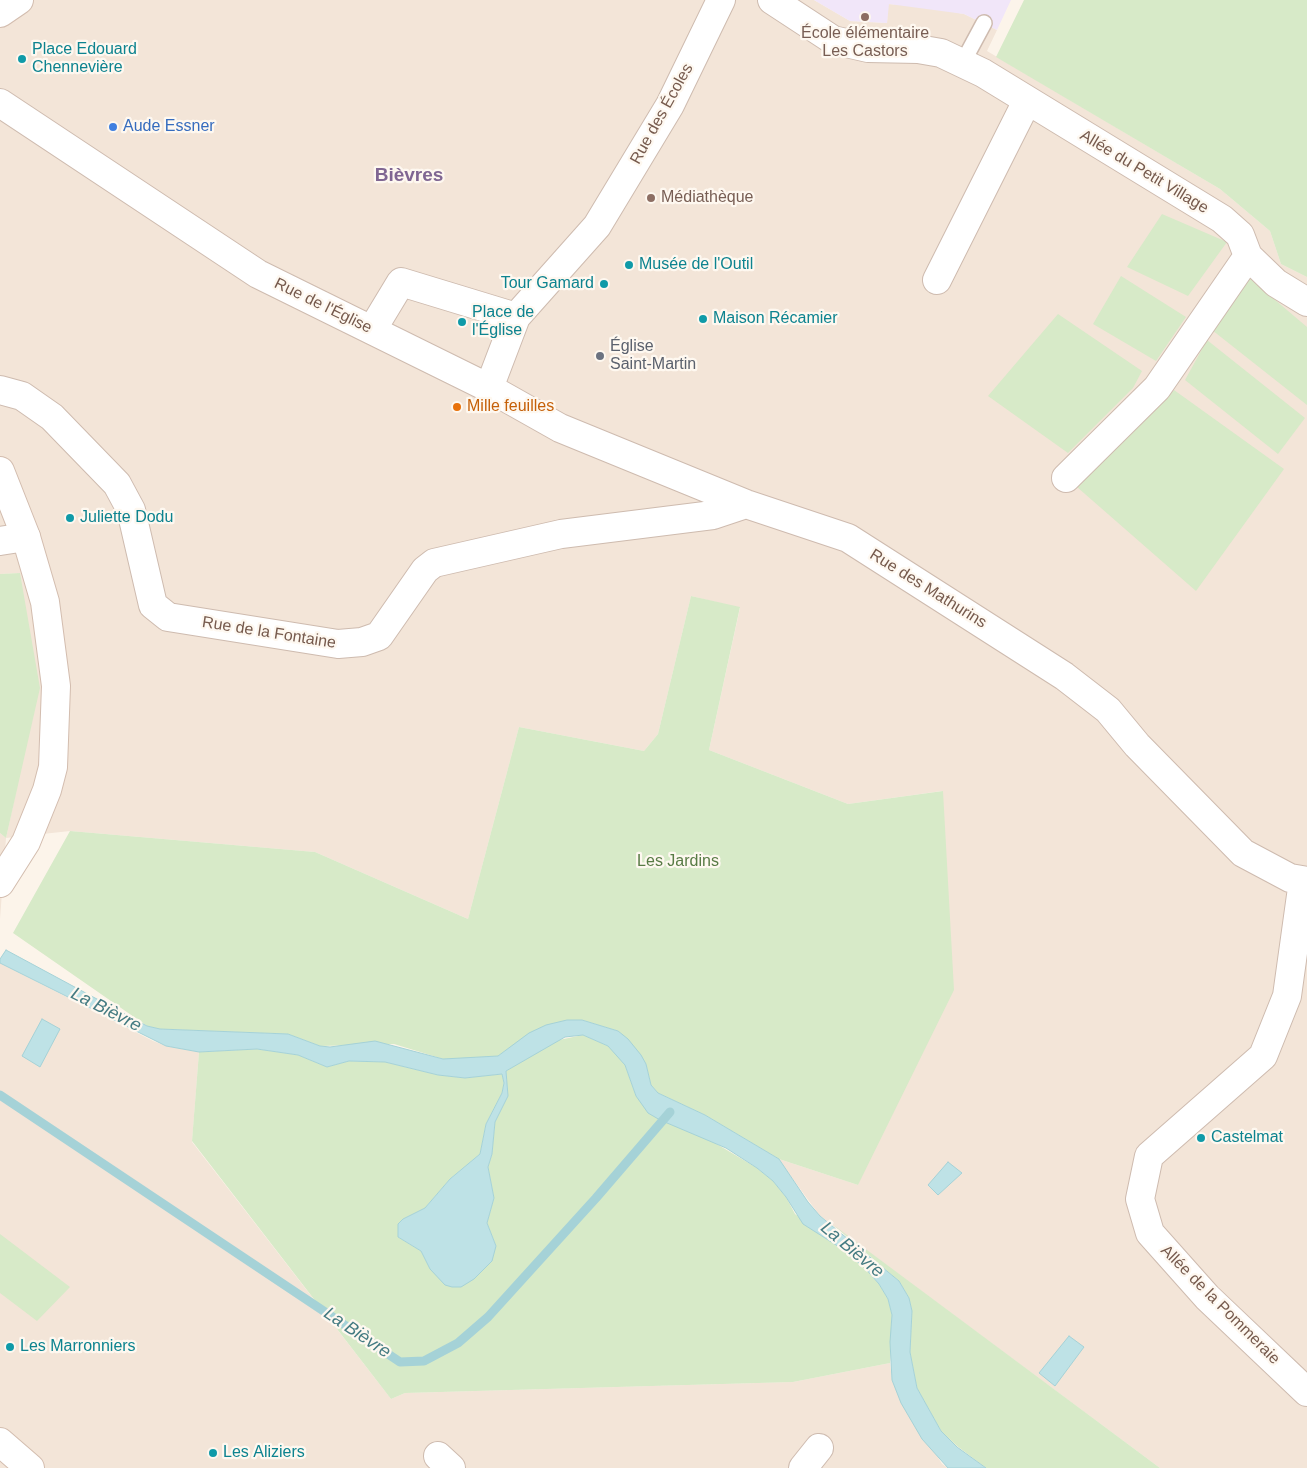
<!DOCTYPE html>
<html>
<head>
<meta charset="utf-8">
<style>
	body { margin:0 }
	canvas { display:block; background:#fcf4ea }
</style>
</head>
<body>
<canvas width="1307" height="1468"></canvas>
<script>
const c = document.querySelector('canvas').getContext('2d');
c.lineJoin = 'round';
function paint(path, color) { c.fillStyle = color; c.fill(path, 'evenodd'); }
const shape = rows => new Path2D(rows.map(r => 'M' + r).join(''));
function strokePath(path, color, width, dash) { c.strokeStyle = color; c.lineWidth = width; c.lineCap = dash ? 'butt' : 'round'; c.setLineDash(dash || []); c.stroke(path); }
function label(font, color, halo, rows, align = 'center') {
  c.font = font + ' Helvetica,sans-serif'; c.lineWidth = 4.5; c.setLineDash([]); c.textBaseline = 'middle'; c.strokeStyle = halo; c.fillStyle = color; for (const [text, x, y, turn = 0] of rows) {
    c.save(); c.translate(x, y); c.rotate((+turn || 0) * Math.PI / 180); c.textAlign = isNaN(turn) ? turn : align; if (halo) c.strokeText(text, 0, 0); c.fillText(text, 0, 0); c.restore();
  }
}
const residential = shape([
	[0,0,814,0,850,21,887,23,888,4,926,7,964,14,997,30,987,51,1220,189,1270,231,1281,264,1307,277,1307,1468,1160,1468,820,1216,784,1167,779,1159,858,1185,942,791,848,804,709,750,740,608,691,596,658,734,644,751,519,727,468,919,315,852,70,831,6,838,0,919,0,833,6,838,16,792,20,573,0,574],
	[0,963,153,1041,166,1046,199,1052,192,1142,391,1399,405,1393,793,1382,890,1363,892,1380,942,1464,948,1468,0,1468]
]);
const education = shape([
	[814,0,1011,0,997,30,964,14,889,4,887,23,850,21]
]);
const green = shape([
	[1024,0,1307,0,1307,277,1281,264,1270,231,1220,189,996,57],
	[1162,214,1227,242,1188,296,1127,267],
	[1121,276,1186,317,1156,361,1093,324],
	[1248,277,1307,327,1307,405,1212,330],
	[1058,314,1142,371,1133,388,1068,453,988,396],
	[1207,340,1305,418,1278,454,1185,380],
	[1174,390,1284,469,1196,591,1077,487],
	[20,573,40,688,6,838,0,833,0,574],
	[691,596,740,607,709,750,848,804,943,791,954,990,858,1185,779,1159,705,1115,658,1093,651,1085,646,1064,618,1031,582,1020,567,1020,513,1046,498,1056,463,1059,443,1059,394,1044,320,1046,288,1034,160,1029,147,1026,13,933,70,831,315,852,468,919,519,727,644,751,658,734],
	[583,1035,608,1046,619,1056,625,1065,636,1096,757,1168,773,1181,786,1197,795,1214,864,1267,879,1284,888,1299,892,1315,890,1363,793,1382,405,1393,391,1399,192,1141,199,1052,257,1049,298,1055,327,1067,349,1061,385,1062,438,1075,465,1078,502,1074,504,1083,502,1093,486,1124,480,1154,450,1179,425,1208,403,1219,398,1237,421,1251,430,1269,496,1246,487,1223,494,1198,488,1167,492,1154,495,1122,508,1096,506,1071,554,1041],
	[832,1224,1160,1468,986,1468,957,1446,941,1431,917,1388,910,1352,912,1311,909,1298,899,1281],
	[0,1234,70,1287,37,1321,0,1293]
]);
const water = shape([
	[6,950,147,1026,160,1029,288,1034,320,1046,330,1047,375,1041,443,1059,498,1056,529,1033,546,1025,567,1020,582,1020,618,1031,628,1039,641,1055,646,1064,651,1085,658,1093,705,1115,779,1159,808,1202,820,1216,899,1281,909,1298,912,1311,910,1352,917,1388,941,1431,957,1447,986,1468,948,1468,922,1439,901,1403,892,1380,890,1342,892,1315,888,1299,879,1284,864,1267,836,1245,803,1224,786,1197,773,1181,757,1168,726,1148,660,1120,648,1113,636,1096,625,1065,608,1046,583,1035,565,1037,506,1071,508,1096,495,1122,492,1154,488,1167,494,1198,487,1223,496,1246,492,1261,474,1279,461,1287,452,1287,445,1285,430,1269,421,1251,398,1237,398,1224,403,1219,425,1208,450,1179,480,1154,486,1124,502,1093,504,1083,502,1074,465,1078,438,1075,385,1062,349,1061,327,1067,298,1055,257,1049,199,1052,166,1046,0,963,0,959,6,950],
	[42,1019,60,1029,40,1067,22,1056,42,1019],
	[948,1162,962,1173,938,1195,928,1185,948,1162],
	[1069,1336,1084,1347,1055,1386,1039,1373,1069,1336]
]);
const stream = shape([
	[0,1095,400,1362,424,1361,458,1343,488,1317,596,1198,670,1112]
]);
const lane = shape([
	[963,62,984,23]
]);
const street = shape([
	[772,0,833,40,868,48,918,49,941,53,983,73,1222,219,1240,235,1248,256,1276,283,1307,302],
	[0,103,258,274,489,388,560,428,746,504,848,538,1064,676,1108,710,1137,745,1243,853,1290,878,1307,881],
	[937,280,1027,101],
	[372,330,401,282,516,317],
	[489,388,516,317,597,226,670,105,721,0],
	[0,390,22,396,52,417,117,484,131,510,153,605,168,617,338,644,362,642,379,636,425,570,434,563,561,534,713,515,746,504],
	[1066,478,1157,388,1248,256],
	[0,541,26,537],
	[1303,881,1287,996,1263,1056,1149,1156,1140,1199,1150,1233,1207,1297,1307,1392],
	[438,1456,451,1468],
	[803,1468,819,1448]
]);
const secondary = shape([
	[0,13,19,0],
	[0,471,26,537,45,602,56,686,53,767,47,790,26,842,0,883],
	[0,1442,30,1468]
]);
const markers = [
	[865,17,5,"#8d6e63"],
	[22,59,5,"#0f9aa8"],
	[113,127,5,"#3f7fe0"],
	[651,198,5,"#8d6e63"],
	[629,265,5,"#0f9aa8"],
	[604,284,5,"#0f9aa8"],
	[703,319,5,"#0f9aa8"],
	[462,322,5,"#0f9aa8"],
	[600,356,5,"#6b7280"],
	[457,407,5,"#e8710a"],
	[70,518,5,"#0f9aa8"],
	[1201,1138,5,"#0f9aa8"],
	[10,1347,5,"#0f9aa8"],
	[213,1453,5,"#0f9aa8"]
];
const educationNames = [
	["École élémentaire",865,34],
	["Les Castors",865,52],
	["Médiathèque",661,198,"left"]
];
const cultureNames = [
	["Place Edouard",32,50],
	["Chennevière",32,68],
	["Musée de l'Outil",639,265],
	["Tour Gamard",594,284,"right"],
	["Place de",472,313],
	["l'Église",472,331],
	["Maison Récamier",713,319],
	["Juliette Dodu",80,518],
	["Castelmat",1211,1138],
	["Les Marronniers",20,1347],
	["Les Aliziers",223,1453]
];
const streetNames = [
	["Rue des Écoles",662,114,-61],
	["Allée du Petit Village",1144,172,31],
	["Rue de l'Église",323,306,26],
	["Rue des Mathurins",928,589,32],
	["Rue de la Fontaine",269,633,9],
	["Allée de la Pommeraie",1220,1305,45]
];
const shopNames = [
	["Aude Essner",123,127]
];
const worshipNames = [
	["Église",610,347],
	["Saint-Martin",610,365]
];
const foodNames = [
	["Mille feuilles",467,407]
];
const parkNames = [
	["Les Jardins",678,862]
];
const waterNames = [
	["La Bièvre",106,1010,27],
	["La Bièvre",852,1250,40],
	["La Bièvre",357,1333,34]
];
const quarterNames = [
	["Bièvres",409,176]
];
paint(residential, '#f3e5d8');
paint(education, '#f1e6f9');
paint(green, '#d7eac8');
paint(water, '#bee2e6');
strokePath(water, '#a5d2d7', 1);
strokePath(stream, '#a5d2d7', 9);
strokePath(lane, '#cebbaf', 18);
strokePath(street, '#cebbaf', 30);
strokePath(secondary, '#d3bdaf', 30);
strokePath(lane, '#fff', 15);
strokePath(street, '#fff', 28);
strokePath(secondary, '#fff', 28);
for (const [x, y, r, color] of markers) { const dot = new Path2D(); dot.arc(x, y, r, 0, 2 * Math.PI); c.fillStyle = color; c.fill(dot); strokePath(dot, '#fef8f0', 2); }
label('16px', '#785e54', '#fef8f0', educationNames);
label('16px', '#0d838f', '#fef8f0', cultureNames, 'left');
label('16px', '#765a4d', '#fef8f0', streetNames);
label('16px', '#366cbe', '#fef8f0', shopNames, 'left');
label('16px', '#5b616d', '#fef8f0', worshipNames, 'left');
label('16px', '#c56008', '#fef8f0', foodNames, 'left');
label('16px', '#587b45', '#fef8f0', parkNames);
label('italic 18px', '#447b82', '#fef8f0', waterNames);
label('bold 19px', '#806692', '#fef8f0', quarterNames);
</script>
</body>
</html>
